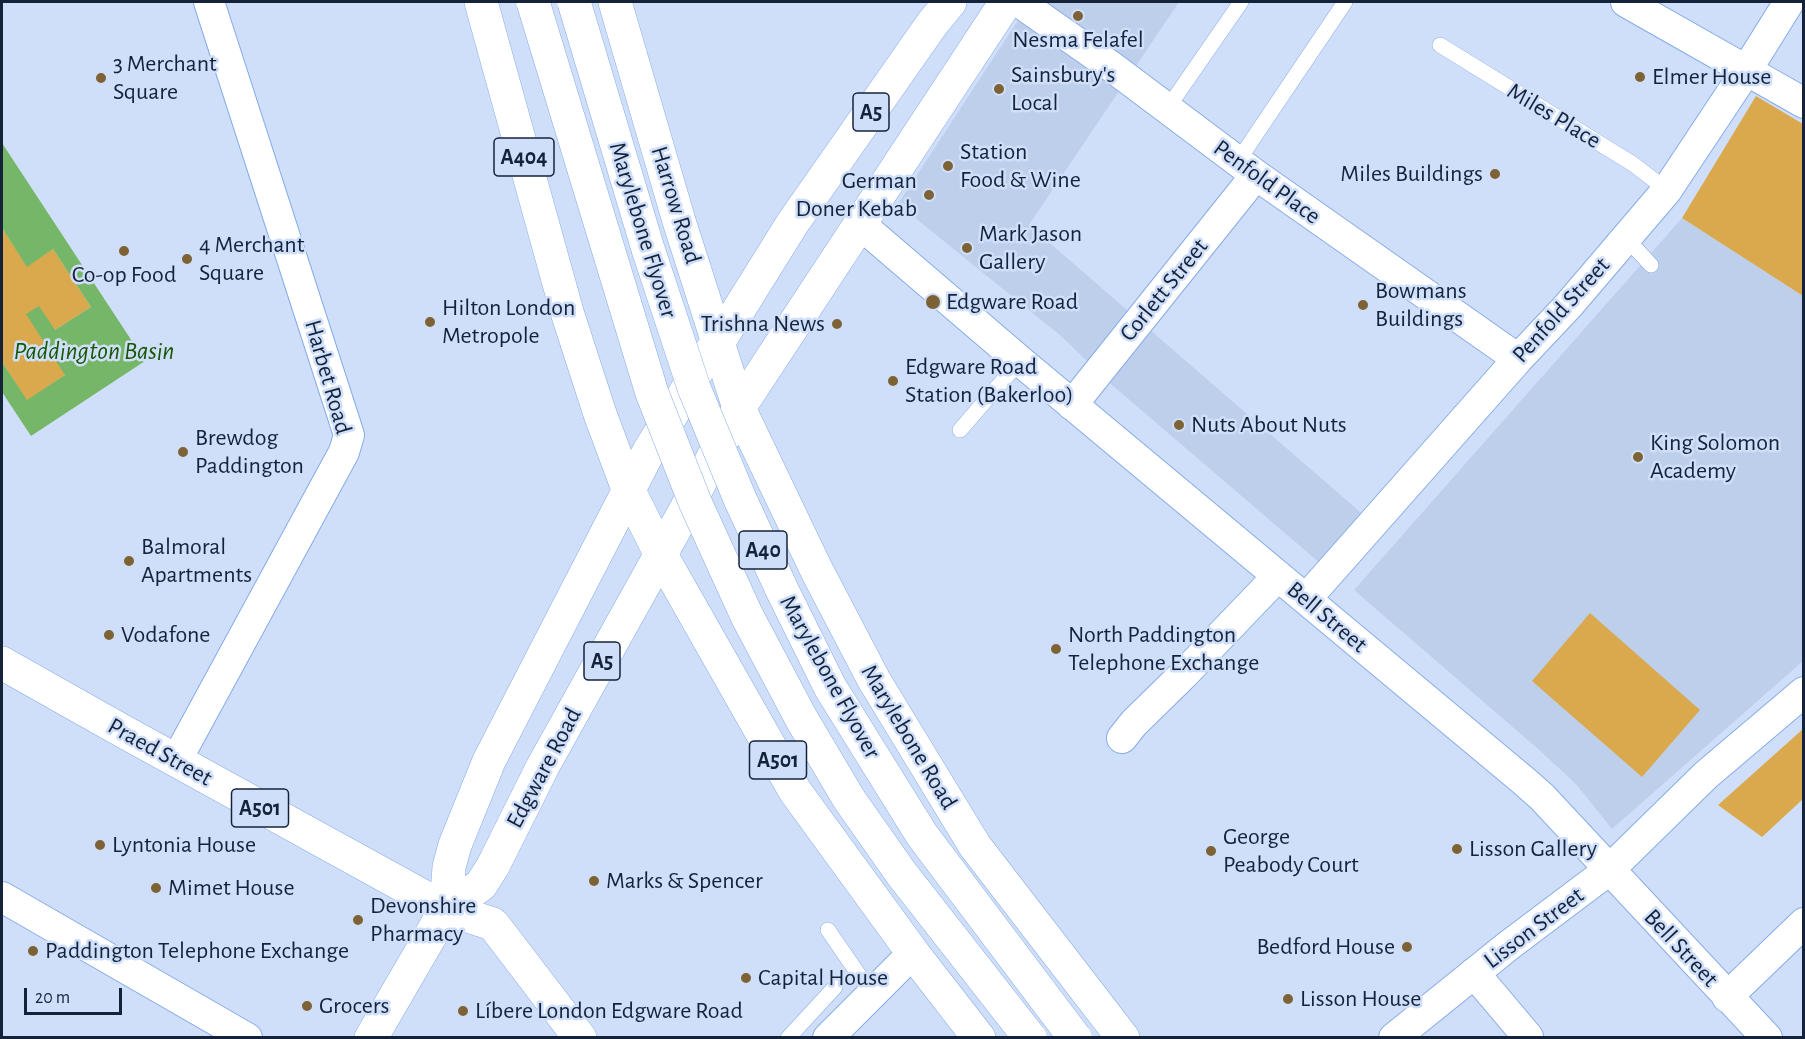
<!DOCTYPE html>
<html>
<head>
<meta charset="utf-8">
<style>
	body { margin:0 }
	#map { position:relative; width:1805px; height:1039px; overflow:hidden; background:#d0dff9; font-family:"Alegreya Sans",sans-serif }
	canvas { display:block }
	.frame { position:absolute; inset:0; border:3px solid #14233a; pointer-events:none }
	.scale { position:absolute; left:24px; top:988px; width:98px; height:27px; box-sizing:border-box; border:3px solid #14233a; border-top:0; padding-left:8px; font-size:18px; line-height:21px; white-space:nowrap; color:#14233a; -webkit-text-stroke:4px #d0dff9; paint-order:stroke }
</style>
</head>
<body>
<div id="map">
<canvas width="1805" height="1039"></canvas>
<div class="frame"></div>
<div class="scale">20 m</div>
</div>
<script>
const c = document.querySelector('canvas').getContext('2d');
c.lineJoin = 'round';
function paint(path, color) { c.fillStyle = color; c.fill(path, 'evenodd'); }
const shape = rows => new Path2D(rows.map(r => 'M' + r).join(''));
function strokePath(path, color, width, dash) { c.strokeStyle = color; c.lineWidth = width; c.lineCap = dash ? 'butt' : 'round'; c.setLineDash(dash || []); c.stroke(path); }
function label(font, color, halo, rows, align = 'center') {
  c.font = font + ' "Alegreya Sans",sans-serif'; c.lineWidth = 5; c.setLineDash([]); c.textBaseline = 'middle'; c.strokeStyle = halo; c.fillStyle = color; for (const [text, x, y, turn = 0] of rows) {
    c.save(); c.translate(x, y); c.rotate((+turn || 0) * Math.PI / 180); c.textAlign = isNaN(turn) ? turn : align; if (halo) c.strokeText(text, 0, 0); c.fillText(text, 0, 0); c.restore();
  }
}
const built = shape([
	[1030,2,1179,2,1029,225,1366,517,1321,564,1112,385,1061,336,898,204],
	[1682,218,1803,296,1803,661,1612,829,1576,784,1537,748,1354,590]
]);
const green = shape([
	[1756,96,1803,124,1803,296,1682,218],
	[2,228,27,266,53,249,91,307,55,330,65,375,27,401,2,362],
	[1590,613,1700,710,1642,777,1532,681],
	[1803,729,1803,799,1762,837,1718,805]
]);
const water = shape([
	[2,143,145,361,31,436,2,392,2,362,27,400,65,375,26,314,39,306,55,330,91,307,53,249,27,267,2,228]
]);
const lane = shape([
	[1440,45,1633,164,1667,190],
	[1167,109,1241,2],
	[1238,161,1345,2],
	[1626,238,1651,265],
	[960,430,1020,361],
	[828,930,872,994],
	[788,1038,835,987]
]);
const street = shape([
	[1019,2,1112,67,1256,175,1518,359],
	[1626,2,1804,103],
	[860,224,1020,361,1524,781,1542,797,1767,1038],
	[1072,405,1256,175],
	[1306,599,1518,359,1568,306,1667,190,1746,71,1789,2],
	[1122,738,1134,723,1184,674,1278,576],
	[176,761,344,452,349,435,209,2],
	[2,897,247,1038],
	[1474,973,1528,1037],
	[1727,997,1804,923],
	[828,1038,913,953],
	[1394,1038,1508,946,1609,870,1706,775,1804,692]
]);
const primary = shape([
	[481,2,567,312,600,414,628,489],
	[615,2,679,221,739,408]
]);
const highway = shape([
	[739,408,817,571,874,680,975,846,1123,1038],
	[628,489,661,555,795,791,913,953,979,1038],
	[2,663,119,729,446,909,493,924,580,1038],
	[446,909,449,867,455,845,489,761,649,451,685,393,701,364,718,343,792,224,932,24,950,2],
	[371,1038,446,909,481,885,493,866,543,766,686,509,739,408,1006,2]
]);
const highwayBridge = shape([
	[533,2,652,393,695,502,747,616,801,718,849,799,901,873,1030,1038],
	[574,2,648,249,694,388,740,499,783,592,830,687,922,835,1075,1038]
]);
const markers = [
	[1078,16,6,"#7c6234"],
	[1640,77,6,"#7c6234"],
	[101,78,6,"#7c6234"],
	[999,89,6,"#7c6234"],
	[948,166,6,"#7c6234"],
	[1495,174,6,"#7c6234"],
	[929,195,6,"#7c6234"],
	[967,248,6,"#7c6234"],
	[124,251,6,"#7c6234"],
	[187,259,6,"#7c6234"],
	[933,302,8,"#7c6234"],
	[1363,305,6,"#7c6234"],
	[430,322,6,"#7c6234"],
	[837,324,6,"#7c6234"],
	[893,381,6,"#7c6234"],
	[1179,425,6,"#7c6234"],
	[183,452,6,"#7c6234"],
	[1638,457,6,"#7c6234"],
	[129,561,6,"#7c6234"],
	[109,635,6,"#7c6234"],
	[1056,649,6,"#7c6234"],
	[100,845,6,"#7c6234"],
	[1457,849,6,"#7c6234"],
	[1211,851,6,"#7c6234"],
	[594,881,6,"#7c6234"],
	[156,888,6,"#7c6234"],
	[358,920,6,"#7c6234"],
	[1407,947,6,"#7c6234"],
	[33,951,6,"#7c6234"],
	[746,978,6,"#7c6234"],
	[1288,999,6,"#7c6234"],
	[307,1006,6,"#7c6234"],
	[463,1011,6,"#7c6234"]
];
const shields = [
	[871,112,36],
	[524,157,60],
	[763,550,48],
	[602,661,36],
	[778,760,57],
	[260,808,57]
];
const shieldNames = [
	["A5",871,112],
	["A404",524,157],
	["A40",763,550],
	["A5",602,661],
	["A501",778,760],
	["A501",260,808]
];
const poiNames = [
	["Nesma Felafel",1078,40,"center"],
	["3 Merchant",113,64],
	["Square",113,92],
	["Sainsbury's",1011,75],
	["Local",1011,103],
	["Elmer House",1652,77],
	["Station",960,152],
	["Food & Wine",960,180],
	["Miles Buildings",1483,174,"right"],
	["German",917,181,"right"],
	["Doner Kebab",917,209,"right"],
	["Mark Jason",979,234],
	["Gallery",979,262],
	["4 Merchant",199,245],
	["Square",199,273],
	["Co-op Food",124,275,"center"],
	["Bowmans",1375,291],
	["Buildings",1375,319],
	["Edgware Road",946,302],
	["Hilton London",442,308],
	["Metropole",442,336],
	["Trishna News",825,324,"right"],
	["Edgware Road",905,367],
	["Station (Bakerloo)",905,395],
	["Nuts About Nuts",1191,425],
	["Brewdog",195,438],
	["Paddington",195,466],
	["King Solomon",1650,443],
	["Academy",1650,471],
	["Balmoral",141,547],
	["Apartments",141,575],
	["Vodafone",121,635],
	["North Paddington",1068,635],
	["Telephone Exchange",1068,663],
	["George",1223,837],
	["Peabody Court",1223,865],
	["Lyntonia House",112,845],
	["Lisson Gallery",1469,849],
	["Marks & Spencer",606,881],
	["Mimet House",168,888],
	["Devonshire",370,906],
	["Pharmacy",370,934],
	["Bedford House",1395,947,"right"],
	["Paddington Telephone Exchange",45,951],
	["Capital House",758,978],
	["Lisson House",1300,999],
	["Grocers",319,1006],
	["Líbere London Edgware Road",475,1011]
];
const streetNames = [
	["Miles Place",1554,116,31],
	["Penfold Place",1267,182,36],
	["Harrow Road",676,205,73],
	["Marylebone Flyover",643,230,73],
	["Corlett Street",1164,290,-51],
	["Penfold Street",1561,310,-48],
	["Harbet Road",328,377,74],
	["Bell Street",1327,617,40],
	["Marylebone Flyover",830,677,61],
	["Marylebone Road",909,737,59],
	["Praed Street",160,752,29],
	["Edgware Road",544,768,-62],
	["Lisson Street",1534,928,-37],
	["Bell Street",1681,948,47]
];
const waterNames = [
	["Paddington Basin",94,351]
];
paint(built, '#becfeb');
paint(green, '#daa94e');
paint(water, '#76b669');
strokePath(lane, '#86ace9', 16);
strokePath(street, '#86ace9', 32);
strokePath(primary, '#86ace9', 34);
strokePath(highway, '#86ace9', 34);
strokePath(lane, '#fff', 15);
strokePath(street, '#fff', 30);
strokePath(primary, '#fff', 33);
strokePath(highway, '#fff', 33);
strokePath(highwayBridge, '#86ace9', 34, []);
strokePath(highwayBridge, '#fff', 33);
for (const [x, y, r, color] of markers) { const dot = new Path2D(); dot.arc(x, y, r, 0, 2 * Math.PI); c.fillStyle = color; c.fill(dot); strokePath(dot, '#d0dff9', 2); }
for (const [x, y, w] of shields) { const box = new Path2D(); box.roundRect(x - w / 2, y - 19, w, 38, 4.5); c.fillStyle = '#d0dff9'; c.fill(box); strokePath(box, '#14233a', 1.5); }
label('bold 22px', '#14233a', null, shieldNames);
label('24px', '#14233a', '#d0dff9', poiNames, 'left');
label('24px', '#14233a', '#d0dff9', streetNames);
label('italic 26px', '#175705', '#d0dff9', waterNames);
</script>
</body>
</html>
